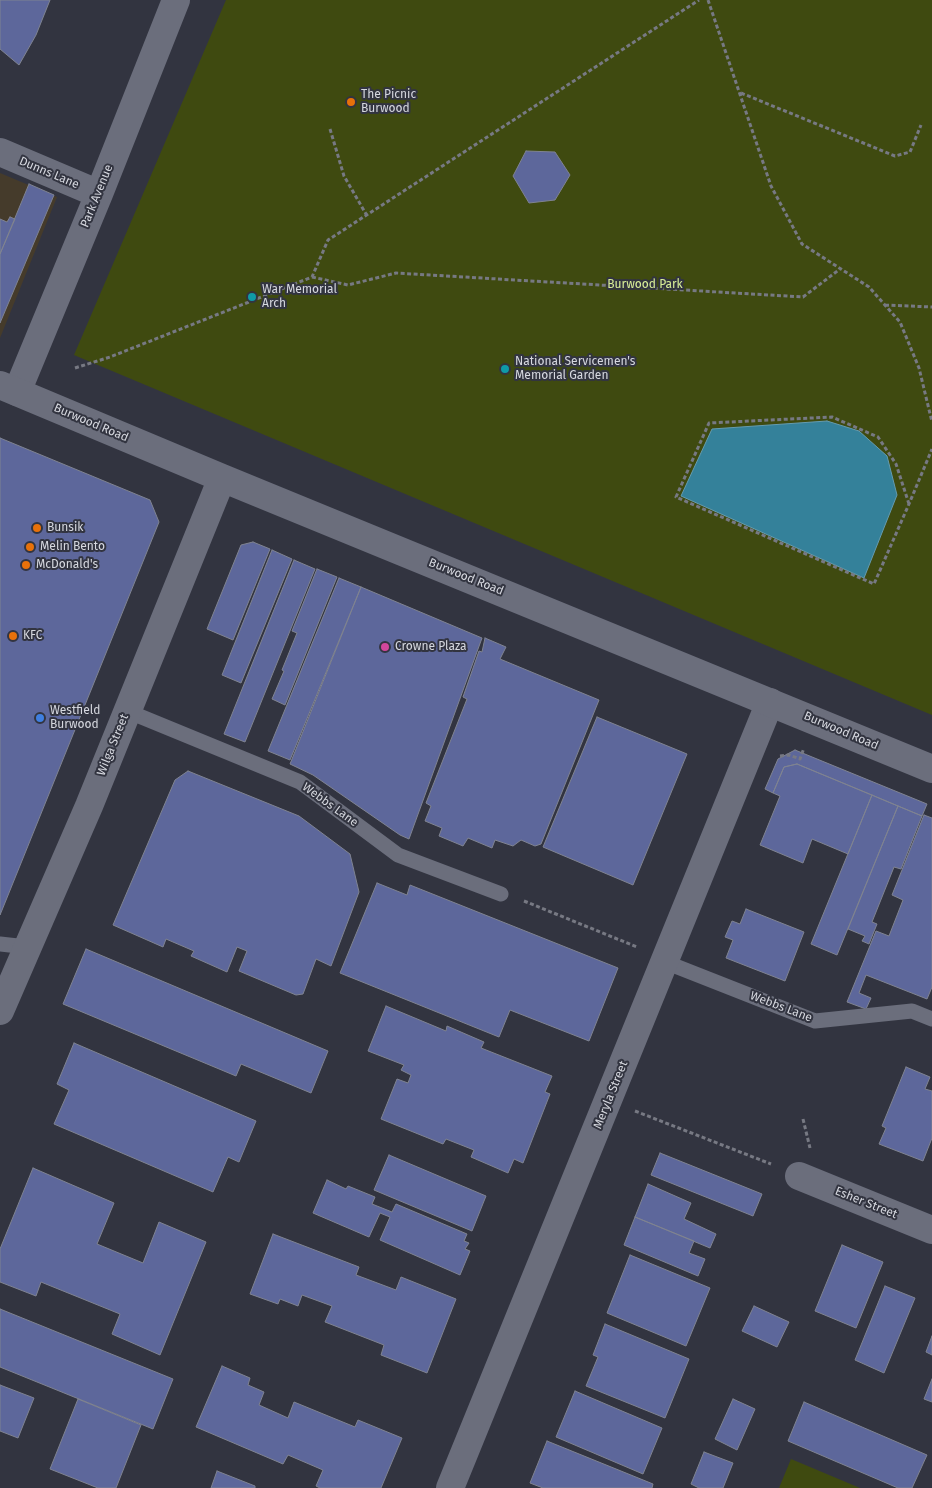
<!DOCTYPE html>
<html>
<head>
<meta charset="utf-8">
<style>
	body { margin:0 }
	canvas { display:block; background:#323440 }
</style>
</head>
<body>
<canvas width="932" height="1488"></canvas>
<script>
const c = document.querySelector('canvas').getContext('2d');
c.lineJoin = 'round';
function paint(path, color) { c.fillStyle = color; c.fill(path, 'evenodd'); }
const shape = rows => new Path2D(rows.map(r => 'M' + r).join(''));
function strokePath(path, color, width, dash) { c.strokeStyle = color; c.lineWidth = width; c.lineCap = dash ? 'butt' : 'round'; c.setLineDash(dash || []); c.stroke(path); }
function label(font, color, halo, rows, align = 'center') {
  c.font = font + ' "Fira Sans",sans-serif'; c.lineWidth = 4; c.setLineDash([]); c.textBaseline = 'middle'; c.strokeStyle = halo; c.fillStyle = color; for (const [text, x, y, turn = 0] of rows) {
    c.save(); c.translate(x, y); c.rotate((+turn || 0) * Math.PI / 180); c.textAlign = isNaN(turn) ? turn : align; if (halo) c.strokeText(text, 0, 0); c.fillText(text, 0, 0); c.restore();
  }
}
const commercial = shape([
	[0,173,57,197,0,338]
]);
const green = shape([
	[226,0,932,0,932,715,74,355],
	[791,1459,860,1488,779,1488]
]);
const water = shape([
	[827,421,859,431,887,456,897,495,864,578,681,496,712,429,827,421]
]);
const building = shape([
	[0,0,50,0,36,35,19,65,0,49,0,0],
	[526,151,555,152,570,175,555,200,529,203,513,176,526,151],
	[29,184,54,195,0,323,0,254,29,184],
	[10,217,15,219,0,254,0,219,7,222,10,217],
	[0,438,150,500,159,522,0,915,0,438],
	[253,542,270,549,233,640,207,629,241,545,253,542],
	[272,550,292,559,241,683,222,675,272,550],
	[294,560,315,569,245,742,224,734,294,560],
	[317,569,337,577,285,705,272,699,284,671,282,670,297,633,292,631,317,569],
	[339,578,361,587,290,760,268,751,339,578],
	[361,587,482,638,409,839,400,835,313,775,290,764,361,587],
	[485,638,506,647,500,659,599,700,541,844,535,846,521,840,513,846,495,840,492,848,468,838,463,846,439,836,442,828,425,821,431,806,426,803,467,699,463,697,479,651,482,652,485,638],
	[597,717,687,754,633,885,543,847,597,717],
	[795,750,927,804,922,816,797,764,784,767,773,793,765,789,778,759,795,750],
	[797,764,872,795,848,854,812,839,803,863,760,845,780,796,773,793,784,767,797,764],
	[188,771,299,816,350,854,359,892,331,966,316,959,303,994,296,995,239,971,247,951,237,947,227,972,191,956,194,951,166,939,163,947,113,925,175,780,188,771],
	[872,795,898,806,837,955,811,944,872,795],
	[898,806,922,816,901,869,894,867,872,922,877,924,869,944,862,941,865,936,848,929,898,806],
	[924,815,932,818,932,987,927,999,866,975,859,993,871,998,866,1009,847,1002,876,931,889,936,903,900,892,895,924,815],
	[377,883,407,895,410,885,618,968,589,1041,510,1010,499,1037,340,973,377,883],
	[746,909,804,932,785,981,726,958,733,940,725,937,732,921,740,924,746,909],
	[86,949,328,1051,311,1093,241,1064,236,1076,63,1004,86,949],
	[386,1006,446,1031,447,1026,484,1042,481,1048,552,1076,545,1092,550,1094,523,1163,514,1159,508,1173,471,1157,474,1150,446,1139,443,1144,381,1119,397,1079,408,1083,411,1075,401,1070,404,1065,368,1051,386,1006],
	[74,1043,256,1121,239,1162,228,1157,213,1192,54,1124,69,1090,57,1084,74,1043],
	[906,1067,930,1077,925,1089,932,1091,932,1138,923,1161,879,1144,886,1128,882,1126,906,1067],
	[660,1153,762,1194,753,1216,651,1175,660,1153],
	[389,1155,486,1196,472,1231,374,1190,389,1155],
	[33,1168,114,1203,97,1244,143,1263,159,1222,206,1242,160,1355,112,1334,120,1314,41,1282,36,1296,0,1282,0,1249,33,1168],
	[327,1180,346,1189,348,1186,375,1197,372,1204,392,1212,396,1204,467,1234,464,1241,469,1243,465,1249,470,1251,460,1275,380,1240,390,1217,380,1213,369,1237,313,1213,327,1180],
	[648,1184,691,1203,684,1219,716,1234,710,1248,635,1217,648,1184],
	[635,1217,694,1241,689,1253,705,1259,698,1276,624,1245,635,1217],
	[273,1234,359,1267,356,1275,396,1290,401,1277,456,1299,427,1373,381,1355,384,1345,325,1322,332,1306,302,1295,298,1306,280,1299,278,1304,250,1294,273,1234],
	[842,1245,883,1262,856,1328,815,1311,842,1245],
	[630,1255,710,1288,686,1346,607,1313,630,1255],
	[885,1286,915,1298,884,1373,855,1360,885,1286],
	[754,1306,789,1322,777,1347,742,1331,754,1306],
	[0,1309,173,1379,153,1429,0,1367,0,1309],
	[605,1324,689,1359,665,1418,586,1386,598,1357,593,1355,605,1324],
	[932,1336,932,1355,926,1352,932,1336],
	[222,1366,250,1378,248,1385,264,1392,259,1405,288,1418,294,1402,355,1427,358,1420,402,1438,381,1488,320,1488,316,1486,323,1470,288,1455,283,1464,196,1427,222,1366],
	[932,1379,932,1402,924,1399,932,1379],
	[0,1385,34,1398,18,1438,0,1431,0,1385],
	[575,1391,662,1428,643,1474,556,1437,575,1391],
	[78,1399,141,1425,116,1488,98,1488,50,1469,78,1399],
	[733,1399,755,1409,737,1450,715,1439,733,1399],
	[804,1402,927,1455,912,1488,898,1488,788,1441,804,1402],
	[547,1441,653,1484,652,1488,543,1488,530,1483,547,1441],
	[704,1452,733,1463,723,1488,699,1488,691,1484,704,1452],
	[217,1471,255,1486,255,1488,211,1488,217,1471]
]);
const path = shape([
	[708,0,771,186,802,244,869,287,900,322,919,368,932,422],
	[741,93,895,156,910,152,921,125],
	[330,129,344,176,366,214],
	[312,277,348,285,396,273,803,297,840,269],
	[885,305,932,307],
	[75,368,110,357,312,277,328,240,699,0],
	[909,504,896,464,878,437,832,417,709,423,676,497,874,584,909,504,932,449],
	[780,756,789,755,800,759,804,748],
	[524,901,637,947],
	[635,1111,771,1164],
	[803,1119,810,1148]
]);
const service = shape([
	[127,711,300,782,398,855,501,894],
	[0,944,27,947],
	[665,962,815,1021,912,1011,932,1019]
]);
const minor = shape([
	[0,152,99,194],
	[17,392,99,194,176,0],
	[799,1176,932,1230],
	[450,1488,770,702]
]);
const tertiary = shape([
	[0,385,222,478,932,769],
	[0,1011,89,806,222,478]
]);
const markers = [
	[351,102,5,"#e8710a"],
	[252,297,5,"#0f9aa8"],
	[505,369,5,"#0f9aa8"],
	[37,528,5,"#e8710a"],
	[30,547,5,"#e8710a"],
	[26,565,5,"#e8710a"],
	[13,636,5,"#e8710a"],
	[385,647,5,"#d1479c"],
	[40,718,5,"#3f7fe0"]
];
const poiNames = [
	["The Picnic",361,95],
	["Burwood",361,109],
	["War Memorial",262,290],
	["Arch",262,304],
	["National Servicemen's",515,362],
	["Memorial Garden",515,376],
	["Bunsik",47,528],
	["Melin Bento",40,547],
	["McDonald's",36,565],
	["KFC",23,636],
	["Crowne Plaza",395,647],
	["Westfield",50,711],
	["Burwood",50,725]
];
const streetNames = [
	["Dunns Lane",49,173,23],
	["Park Avenue",97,196,-68],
	["Burwood Road",91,423,23],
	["Burwood Road",466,577,22],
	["Burwood Road",841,731,23],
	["Wilga Street",113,745,-68],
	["Webbs Lane",330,805,36],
	["Webbs Lane",781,1007,21],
	["Meryla Street",611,1095,-68],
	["Esher Street",866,1203,22]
];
const parkNames = [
	["Burwood Park",645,285]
];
paint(commercial, '#453b2b');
paint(green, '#3f4a10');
paint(water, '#34819a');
strokePath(water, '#659baf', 1);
paint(building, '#5d679b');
strokePath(building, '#7f8391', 1);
strokePath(path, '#777983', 3, [4, 2.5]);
strokePath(service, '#6b6e7c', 15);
strokePath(minor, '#6b6e7c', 28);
strokePath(tertiary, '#6b6e7c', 28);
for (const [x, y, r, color] of markers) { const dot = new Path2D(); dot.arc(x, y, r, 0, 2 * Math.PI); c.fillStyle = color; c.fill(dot); strokePath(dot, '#323440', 2); }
label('12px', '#d6d8df', '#323440', poiNames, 'left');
label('12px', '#d6d8df', '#323440', streetNames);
label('12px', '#d9ef97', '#323440', parkNames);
</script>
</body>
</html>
